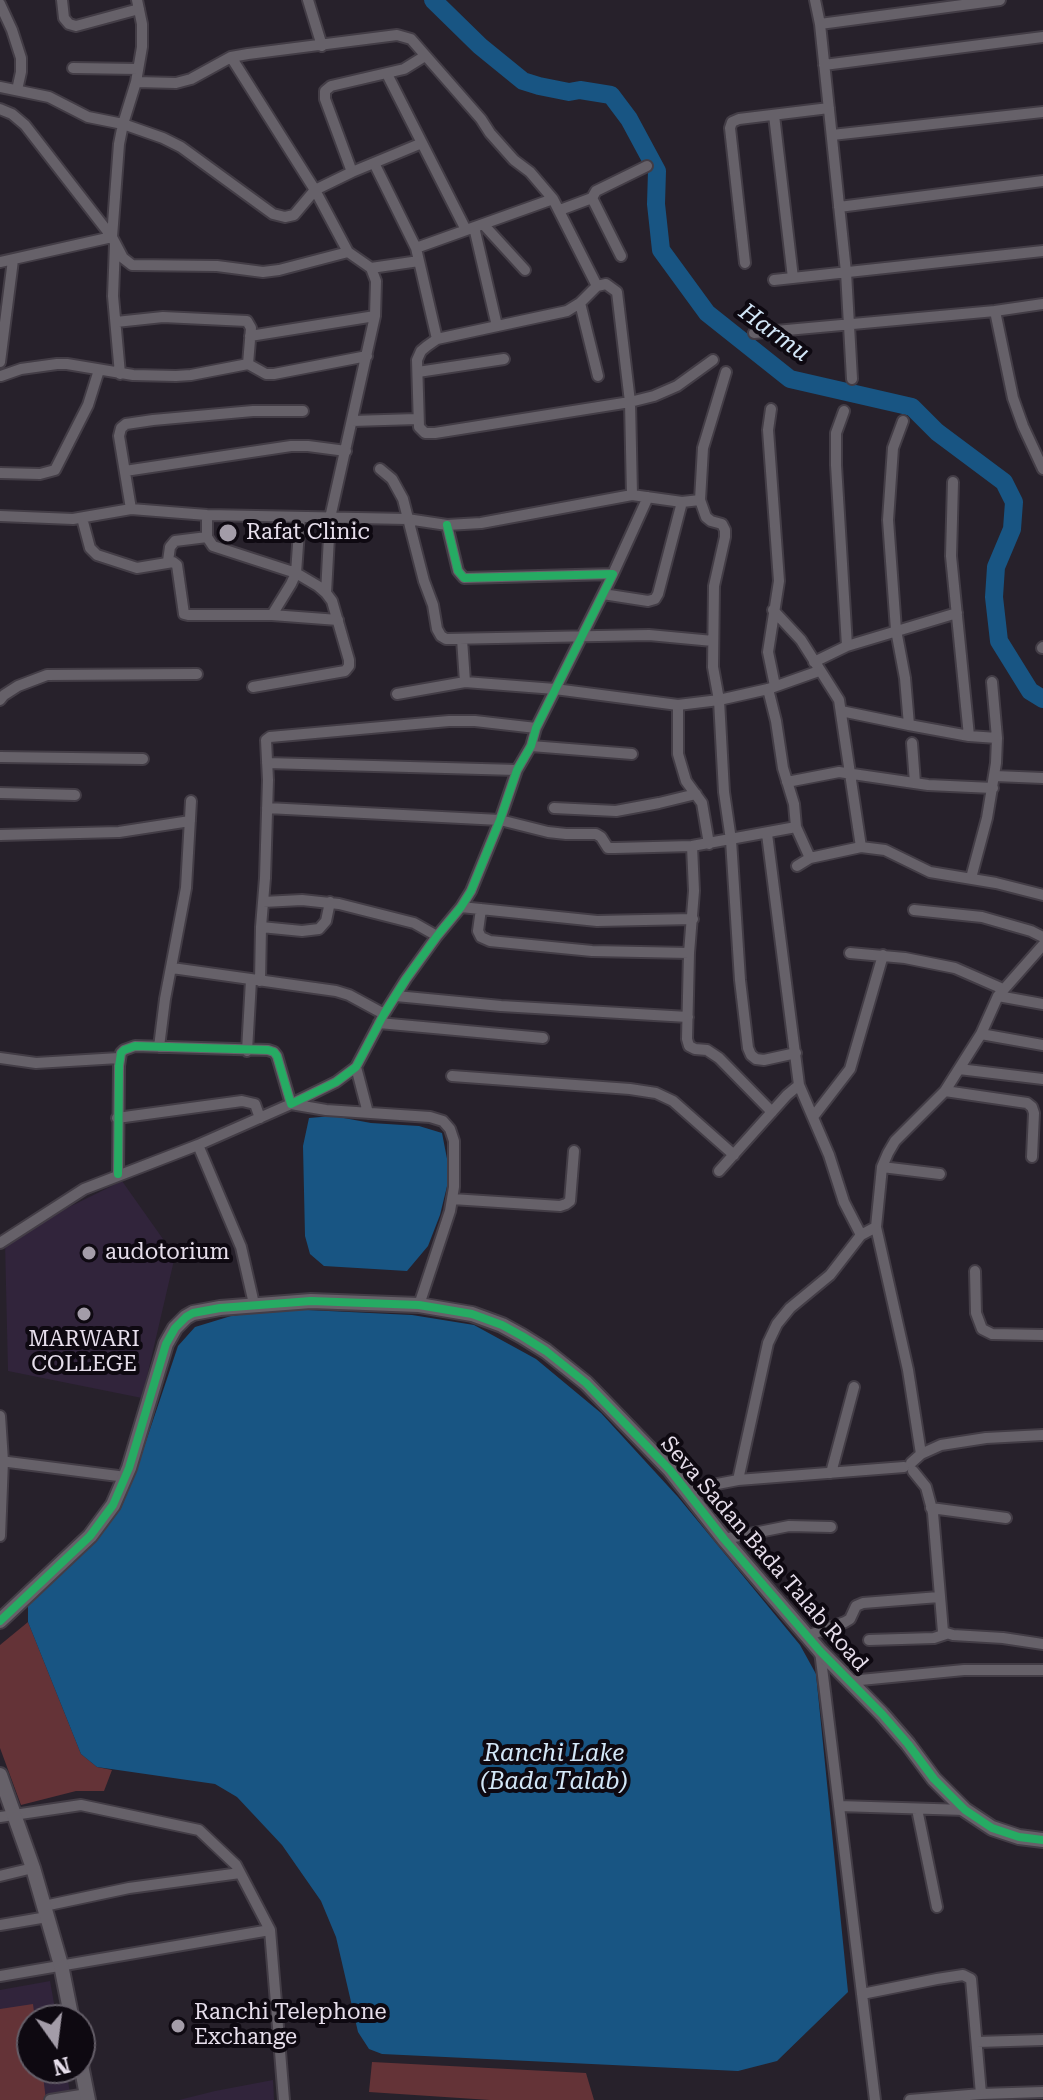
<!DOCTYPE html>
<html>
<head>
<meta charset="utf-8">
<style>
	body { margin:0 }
	#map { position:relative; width:1043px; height:2100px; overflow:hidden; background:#27212b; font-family:"Roboto Serif",serif }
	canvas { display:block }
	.north { position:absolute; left:16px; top:2004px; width:80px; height:80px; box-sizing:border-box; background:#0e0911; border:2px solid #645e68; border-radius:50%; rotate:166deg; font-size:22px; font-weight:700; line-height:32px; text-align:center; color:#e6deeb }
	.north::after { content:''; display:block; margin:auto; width:28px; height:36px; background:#a39ca8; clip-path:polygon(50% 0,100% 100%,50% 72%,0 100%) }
</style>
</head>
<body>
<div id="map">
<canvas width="1043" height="2100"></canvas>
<div class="north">N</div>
</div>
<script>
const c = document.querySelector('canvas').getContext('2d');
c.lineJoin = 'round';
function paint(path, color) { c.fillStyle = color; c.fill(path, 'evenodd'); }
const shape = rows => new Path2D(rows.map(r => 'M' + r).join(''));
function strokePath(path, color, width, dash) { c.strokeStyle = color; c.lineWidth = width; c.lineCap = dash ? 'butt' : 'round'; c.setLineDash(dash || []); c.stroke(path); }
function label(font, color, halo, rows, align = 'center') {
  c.font = font + ' "Roboto Serif",serif'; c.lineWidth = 8; c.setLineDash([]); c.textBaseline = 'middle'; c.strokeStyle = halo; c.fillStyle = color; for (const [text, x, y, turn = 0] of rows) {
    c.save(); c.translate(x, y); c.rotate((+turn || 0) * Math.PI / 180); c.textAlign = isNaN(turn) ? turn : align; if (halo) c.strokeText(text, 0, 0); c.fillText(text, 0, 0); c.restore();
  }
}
const built = shape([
	[122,1181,175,1256,142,1398,8,1371,5,1242,14,1234],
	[50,1981,57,2020,32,2020,32,2068,66,2068,71,2100,0,2100,0,1990],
	[273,2080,274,2100,179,2100,215,2091]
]);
const green = shape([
	[28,1622,81,1754,97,1767,112,1770,104,1791,76,1791,21,1805,0,1748,0,1645],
	[33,2004,35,2020,32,2020,32,2068,42,2068,46,2100,0,2100,0,2009],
	[372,2062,586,2073,594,2100,490,2100,369,2092]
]);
const water = shape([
	[333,1116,371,1123,419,1126,442,1133,450,1174,440,1215,428,1246,407,1271,324,1266,310,1254,305,1236,303,1146,309,1118],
	[287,1309,412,1315,474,1325,536,1359,601,1413,678,1497,800,1645,816,1674,848,1992,777,2061,738,2071,382,2054,369,2049,358,2032,336,1937,321,1901,282,1845,237,1797,215,1784,97,1767,81,1754,28,1622,28,1602,95,1542,121,1508,138,1465,178,1346,195,1327,231,1316]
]);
const river = shape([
	[433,0,480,46,523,81,539,86,569,92,580,90,611,95,629,119,657,171,656,204,661,250,707,313,790,379,912,407,937,432,1004,482,1014,502,1012,529,996,567,994,597,999,641,1030,691,1043,699]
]);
const street = shape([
	[62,0,64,18,69,24,76,26,139,9],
	[308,0,322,46],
	[815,0,820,24,846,272,852,379],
	[0,4,12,30,21,58,21,72,17,90],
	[820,24,1000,0],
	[231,57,315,190,348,252,371,268,376,281,375,316,330,518,326,593],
	[824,65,1043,37],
	[73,68,138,69],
	[387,74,466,230],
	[136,82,176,83,191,79,231,57,248,54,397,35,411,39,481,119,490,133,514,160,530,172,553,199,597,286,606,284,617,292,630,402,632,495],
	[0,87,49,97,88,117,123,124,163,138,181,147,273,214,285,217,294,215,315,190,352,172],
	[0,109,12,114,25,125,112,237,119,144,123,124,136,82,142,47,142,24,137,0],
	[774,115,793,278],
	[832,135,1043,112],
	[422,143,352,172,325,99,325,91,331,86,404,69,425,56],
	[374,163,416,248,437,339],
	[592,198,621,256],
	[839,207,1043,181],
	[560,210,592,198,596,191,647,166],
	[483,224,525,270],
	[474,227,497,326],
	[115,244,113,296,120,374],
	[416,248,553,199],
	[0,262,112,237,123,258,132,265,217,266,263,272,279,270,348,252],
	[745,263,730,128,732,122,739,119,829,108],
	[371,268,419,261],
	[774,280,1043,251],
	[597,286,580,303,567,311,437,339,427,346,421,351,417,360,419,427,425,433,435,433,630,402,654,396,677,386,713,360],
	[580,303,598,376],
	[995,311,1013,398,1023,426,1043,469],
	[754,333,995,311,1043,304],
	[250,336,375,316],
	[0,362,13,260],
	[248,364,266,374,274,374,367,356],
	[418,372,504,359],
	[726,372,703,448,700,500,706,517,711,521,722,524,725,530,725,537,714,586,713,667,719,700,724,792,731,840,740,980,748,1048,751,1055,756,1059,764,1060,796,1053],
	[1,376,21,369,57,364,67,364,133,375,176,376,191,375,248,364,251,328,247,321,163,317,116,322],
	[771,409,768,430,779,581,768,652,775,686],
	[844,411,836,433,836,465,847,646],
	[352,421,417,419],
	[380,469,392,479,403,499,424,581,433,605,437,629,441,636,446,639,649,635,713,641],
	[125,471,291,446,308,446,346,451],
	[0,473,40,474,55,470,88,405,99,370],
	[953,482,951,556,969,736],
	[131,509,119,436,121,428,126,424,153,420,253,411,303,411],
	[207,515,207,537,213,546,296,573,318,586,326,593,332,601,349,660,349,666,345,671,253,687],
	[0,516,73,519,131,509,207,515,407,519,447,525,481,523,632,495,682,502,700,500],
	[82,518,90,548,97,555,137,568,173,562,177,565,184,614,188,615,272,615,338,620],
	[168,561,170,547,175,541,207,537],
	[613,574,648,497],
	[603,594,648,601,655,599,658,594,682,502],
	[773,610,801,640,839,700,861,847],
	[272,615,291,584,296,573,300,517],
	[462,639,465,682],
	[1042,648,1043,647],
	[814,662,847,646,957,613],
	[768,689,776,721,783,768,794,804,796,827,810,858],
	[397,694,465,682,555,689,678,705,719,700,768,689,819,671],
	[0,700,4,695,18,686,47,675,197,674],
	[678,705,678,754,686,781,702,803,709,844],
	[841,711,909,725,905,678,896,630,888,520,893,448,903,421],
	[909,725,969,736,997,738],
	[912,743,915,783],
	[531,746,632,754],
	[0,757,143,759],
	[267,763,517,770],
	[995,776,1043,778],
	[787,782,839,772,928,785,993,788],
	[0,793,75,795],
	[267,808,500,820,548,832,566,834,596,834,601,837,608,848,615,848,692,846,796,827],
	[554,808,616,811,659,803,696,794],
	[767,834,799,1085,829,1155,844,1202,861,1235],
	[0,835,119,832,190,821],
	[692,846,694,891,689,953,687,1039,689,1046,695,1049,707,1050,719,1058,772,1112],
	[797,866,810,858,861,847,885,850,930,872,996,883,1043,895],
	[971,878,987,818,996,763,997,738,992,682],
	[263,902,302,900,339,904,414,923,437,936],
	[461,907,597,921,693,919],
	[481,909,478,931,481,937,490,941,592,951,689,953],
	[914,910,982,917,1031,931,1043,937],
	[261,927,302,931,319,929,326,921,330,902],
	[850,953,905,958,955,968,1003,989],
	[172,968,336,991,349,995,384,1014],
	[260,981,261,927,265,878,268,780,266,740,270,737,449,721,475,721,536,728],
	[396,996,501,1006,688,1017],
	[998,996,1043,1004],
	[379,1023,543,1038],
	[981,1034,1043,1045],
	[159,1047,165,999,186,888,191,801],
	[247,1051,251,980],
	[0,1058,36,1063,119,1058],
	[356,1067,368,1113],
	[959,1069,1043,1079],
	[452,1076,630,1089,656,1093,673,1101,734,1155],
	[945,1091,1027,1103,1032,1107,1034,1113,1032,1157],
	[813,1117,850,1069,883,955],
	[117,1118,242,1101,255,1104,260,1118],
	[198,1145,241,1247,254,1304],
	[882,1167,940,1174],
	[719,1171,787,1095,799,1085],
	[118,1174,119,1066,121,1053,124,1050,135,1046,268,1050,274,1052,277,1056,291,1104,336,1082,356,1067,384,1014,406,979,437,936,461,907,471,891,500,820,517,770,531,746,536,728,613,574,464,578,458,571,447,525],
	[452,1199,560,1206,566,1204,570,1201,574,1151],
	[876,1227,908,1370,921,1454],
	[0,1243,84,1189,198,1145,291,1104,326,1110,430,1117,443,1121,450,1129,454,1141,454,1187,450,1211,419,1305],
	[975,1271,976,1313,982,1329,992,1334,1043,1335],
	[0,1416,3,1461,0,1536],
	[0,1461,126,1477],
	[911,1463,921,1454,941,1445,986,1438,1043,1435],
	[913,1471,926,1487,933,1513,943,1632,953,1635,1003,1638,1043,1644],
	[831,1473,854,1387],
	[738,1480,768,1343,777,1324,790,1308,830,1275,861,1235,876,1227,882,1167,888,1153,895,1141,945,1091,981,1034,998,996,1043,945],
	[686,1490,738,1480,904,1467],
	[931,1508,1006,1518],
	[724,1539,789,1526,831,1527],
	[807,1636,845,1622,850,1619,856,1606,863,1603,939,1597],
	[869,1640,934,1638,946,1634],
	[820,1651,875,2100],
	[850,1681,964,1670,1043,1670],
	[839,1806,965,1810],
	[917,1809,937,1907],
	[0,1817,81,1805,199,1830,236,1865,270,1930,284,2100],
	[0,1876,33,1868],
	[44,1906,129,1888,240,1873],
	[0,1925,47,1917],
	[0,1976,270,1930],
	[862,1994,937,1979,963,1975,971,1979,981,2094],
	[977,2042,1043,2040],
	[50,2100,87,2094],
	[910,2100,981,2094,1043,2092]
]);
const secondary = shape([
	[0,1621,90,1536,113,1505,129,1468,166,1344,175,1328,186,1317,193,1313,220,1308,311,1301,419,1305,472,1314,502,1325,522,1336,546,1351,586,1383,670,1470,724,1539,820,1651,882,1714,908,1744,934,1779,965,1810,992,1828,1019,1837,1043,1840],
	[0,1775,33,1868,61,1965,72,2020],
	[80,2060,88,2100]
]);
const cycleway = shape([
	[118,1174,119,1066,121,1053,124,1050,135,1046,268,1050,274,1052,277,1056,291,1104,336,1082,356,1067,384,1014,406,979,437,936,461,907,471,891,500,820,517,770,531,746,536,728,613,574,464,578,458,571,447,525],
	[0,1621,90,1536,113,1505,129,1468,166,1344,175,1328,186,1317,193,1313,220,1308,311,1301,419,1305,472,1314,502,1325,522,1336,546,1351,586,1383,670,1470,724,1539,820,1651,882,1714,908,1744,934,1779,965,1810,992,1828,1019,1837,1043,1840]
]);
const markers = [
	[228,533,10,"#a39ca8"],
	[89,1253,8,"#a39ca8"],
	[84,1314,8,"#a39ca8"],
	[178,2026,8,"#a39ca8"]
];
const poiNames = [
	["Rafat Clinic",246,533],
	["audotorium",105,1253],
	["MARWARI",84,1340,"center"],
	["COLLEGE",84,1365,"center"],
	["Ranchi Telephone",194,2013],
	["Exchange",194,2038]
];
const streetNames = [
	["Seva Sadan Bada Talab Road",764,1554,49]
];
const waterNames = [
	["Harmu",774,333,36],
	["Ranchi Lake",554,1754],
	["(Bada Talab)",554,1782]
];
paint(built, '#31243b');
paint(green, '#643337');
paint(water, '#185583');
strokePath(river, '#185583', 18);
strokePath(street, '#433d46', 14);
strokePath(secondary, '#433d46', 18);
strokePath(street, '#666169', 10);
strokePath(secondary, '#666169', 14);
strokePath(cycleway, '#26ab63', 8);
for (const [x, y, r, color] of markers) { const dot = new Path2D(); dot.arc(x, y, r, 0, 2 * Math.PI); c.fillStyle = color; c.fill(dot); strokePath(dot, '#0e0911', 3); }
label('22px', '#e6deeb', '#0e0911', poiNames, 'left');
label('22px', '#e6deeb', '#0e0911', streetNames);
label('italic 24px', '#d3e7f8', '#0e0911', waterNames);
</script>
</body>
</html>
